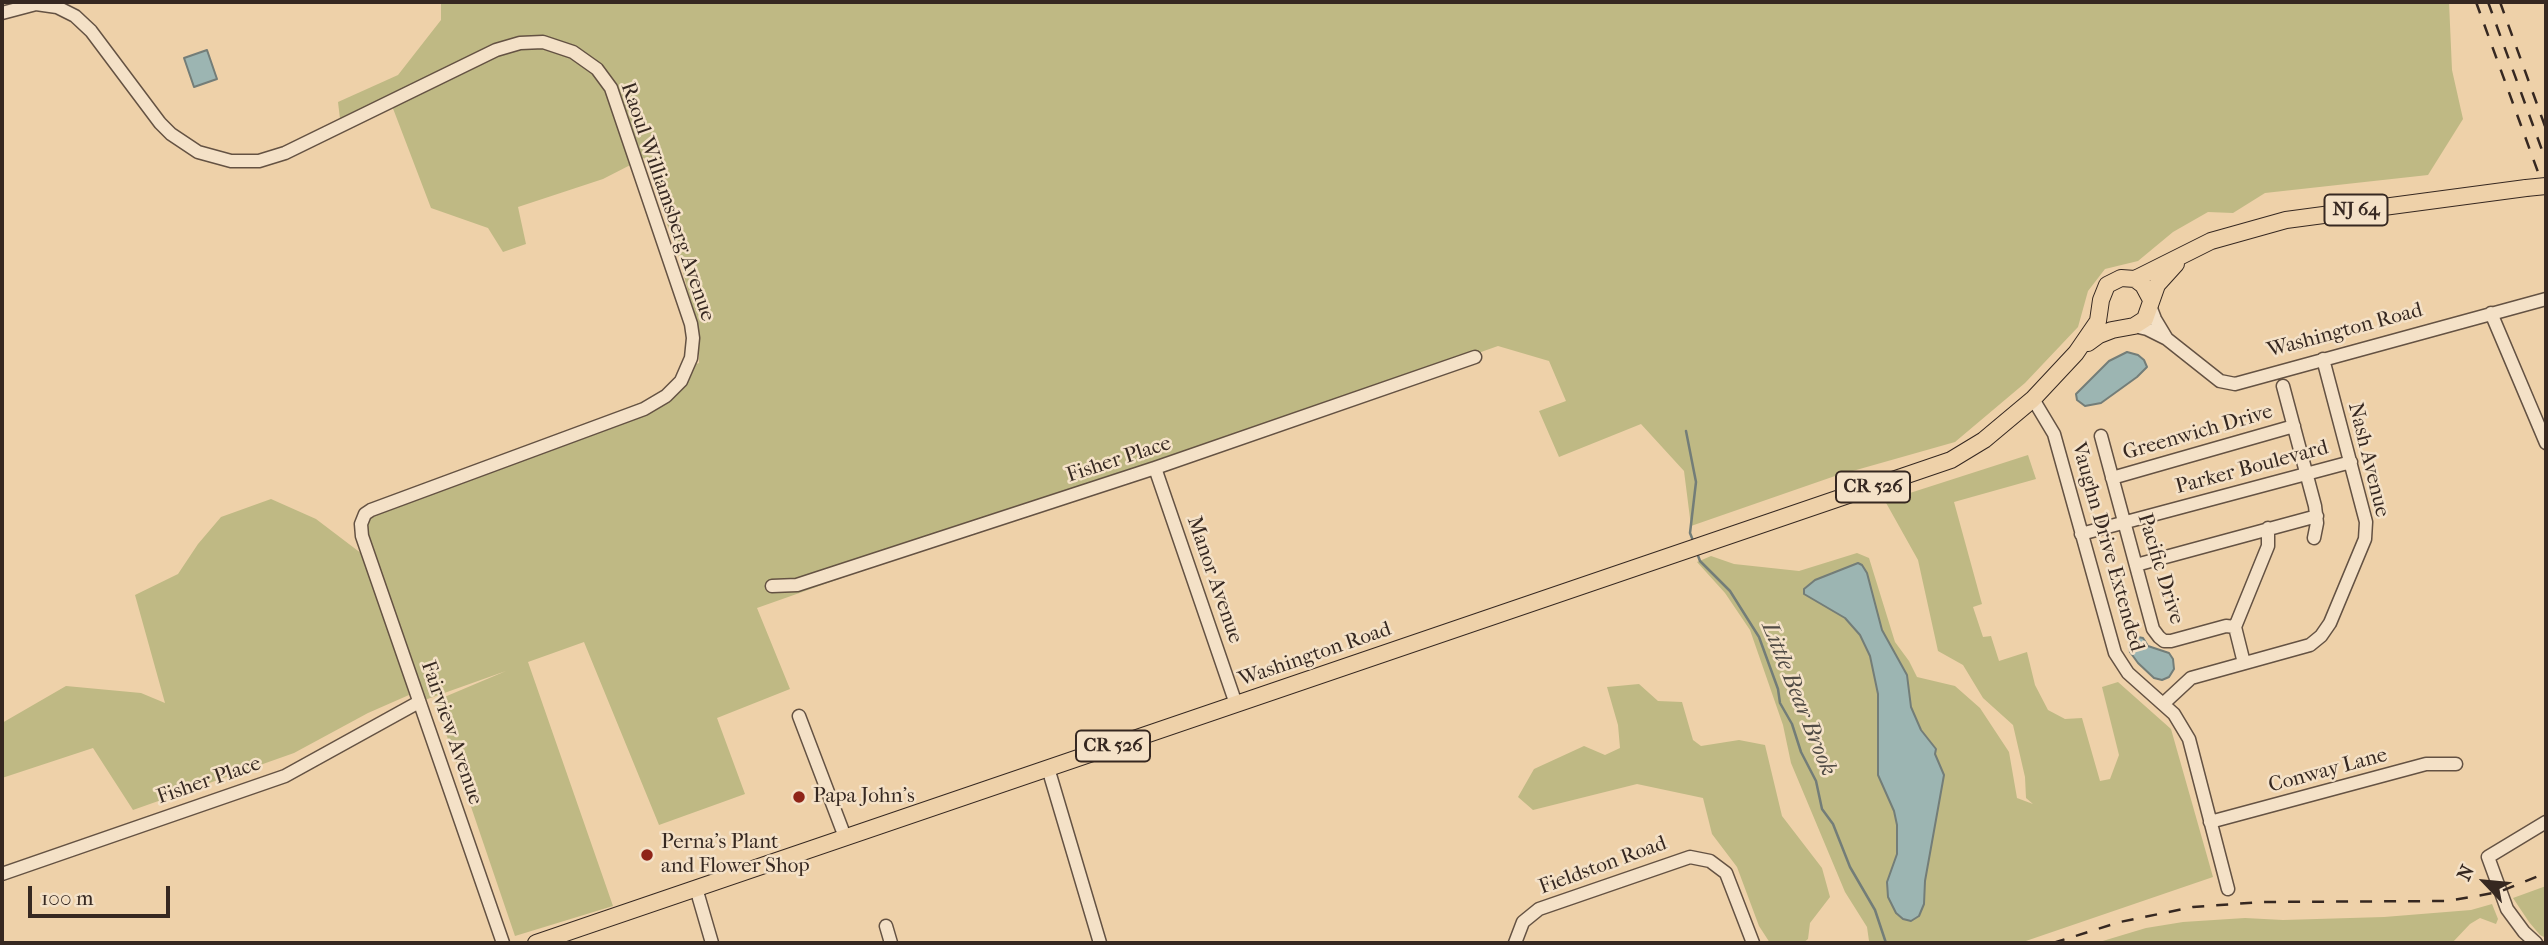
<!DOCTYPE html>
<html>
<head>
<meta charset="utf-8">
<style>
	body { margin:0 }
	#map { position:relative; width:2548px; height:945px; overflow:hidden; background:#eed1a9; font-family:"IM FELL French Canon",serif }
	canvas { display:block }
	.frame { position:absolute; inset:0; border:4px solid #362821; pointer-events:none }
	.north { position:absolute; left:2450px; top:847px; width:70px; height:70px; -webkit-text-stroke:5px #f4e1c7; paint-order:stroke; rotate:296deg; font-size:19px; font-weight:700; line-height:28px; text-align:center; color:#362821 }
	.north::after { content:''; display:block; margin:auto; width:24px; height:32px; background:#362821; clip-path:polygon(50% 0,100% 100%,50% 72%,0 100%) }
	.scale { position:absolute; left:28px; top:886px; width:142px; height:32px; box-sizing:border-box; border:4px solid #362821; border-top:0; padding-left:9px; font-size:21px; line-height:24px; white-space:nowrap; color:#362821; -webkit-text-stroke:5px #f4e1c7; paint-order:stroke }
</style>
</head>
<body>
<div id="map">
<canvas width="2548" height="945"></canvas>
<div class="frame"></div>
<div class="north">N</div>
<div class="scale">100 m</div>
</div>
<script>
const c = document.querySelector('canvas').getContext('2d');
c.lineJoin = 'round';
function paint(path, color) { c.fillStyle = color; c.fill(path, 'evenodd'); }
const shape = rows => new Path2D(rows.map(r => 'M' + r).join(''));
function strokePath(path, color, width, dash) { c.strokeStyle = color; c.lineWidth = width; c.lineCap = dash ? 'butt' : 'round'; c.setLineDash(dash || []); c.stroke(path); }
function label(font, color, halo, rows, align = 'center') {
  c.font = font + ' "IM FELL French Canon",serif'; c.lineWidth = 5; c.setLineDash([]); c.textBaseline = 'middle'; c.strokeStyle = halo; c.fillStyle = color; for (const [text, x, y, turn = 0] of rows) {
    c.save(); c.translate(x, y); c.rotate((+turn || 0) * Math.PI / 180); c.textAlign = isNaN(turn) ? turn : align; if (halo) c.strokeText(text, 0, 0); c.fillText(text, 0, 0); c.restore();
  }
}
const green = shape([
	[441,2,2449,2,2452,70,2463,119,2428,175,2265,193,2233,213,2208,212,2173,232,2138,261,2105,269,2088,291,2078,327,2025,383,1955,442,1835,476,1691,526,1684,471,1641,424,1559,457,1539,411,1566,401,1549,361,1498,346,757,608,790,689,717,718,745,794,659,825,584,642,528,662,613,906,515,936,435,701,506,671,419,702,395,634,409,695,368,713,294,753,133,810,93,748,2,778,2,723,66,686,141,693,165,703,135,595,178,574,198,544,221,517,271,499,316,519,370,560,363,517,425,489,674,389,688,367,699,363,699,335,681,264,644,158,603,179,518,207,526,244,503,252,488,228,431,208,389,98,340,119,338,102,398,75,441,20],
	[2028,455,2036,479,1954,502,1982,604,1973,607,1983,637,1991,636,1999,661,2027,652,2035,685,2048,710,2065,719,2082,718,2100,781,2110,779,2119,755,2102,687,2118,682,2171,729,2213,877,2020,943,1866,943,1869,941,1867,927,1845,892,1791,763,1783,725,1750,630,1725,593,1697,562,1711,556,1734,564,1799,571,1857,553,1869,558,1895,642,1909,661,1917,677,1955,686,1980,708,2009,752,2017,798,2033,804,2026,798,2025,777,2013,725,1983,698,1963,665,1938,651,1918,560,1885,501],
	[1639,684,1658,701,1682,702,1693,740,1701,746,1739,740,1765,745,1782,816,1822,868,1830,897,1810,923,1808,939,1803,943,1770,943,1759,926,1737,867,1712,834,1703,798,1637,784,1533,810,1518,797,1534,769,1584,746,1605,755,1620,748,1618,725,1607,687],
	[2546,886,2546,938,2540,935,2529,922,2513,898],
	[2492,904,2498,919,2496,924,2480,918,2470,924,2452,943,2096,943,2146,928,2183,922,2245,918,2283,920,2384,917,2471,910]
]);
const water = shape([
	[207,50,217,79,194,87,184,58,207,50],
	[2127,352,2138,355,2144,360,2147,367,2137,377,2101,403,2085,406,2077,400,2076,394,2109,361,2127,352],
	[1858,563,1862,565,1867,573,1882,630,1907,675,1911,707,1921,730,1936,749,1935,754,1944,775,1925,881,1924,904,1919,916,1911,921,1903,919,1896,913,1888,897,1887,882,1897,854,1897,825,1894,811,1878,775,1878,694,1870,656,1860,635,1845,618,1804,594,1804,589,1815,580,1858,563],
	[2138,637,2143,638,2148,646,2169,653,2173,659,2174,669,2169,677,2162,680,2154,678,2138,663,2130,652,2129,645,2132,639,2138,637]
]);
const stream = shape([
	[1686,431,1696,482,1690,533,1694,543],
	[1697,553,1700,561,1730,591,1759,637,1778,689,1780,703,1792,724,1801,752,1816,781,1822,809,1833,824,1850,867,1875,910,1886,943]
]);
const minor = shape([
	[2,13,36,4,57,7,75,16,91,31,160,123,171,134,198,152,231,161,259,161,285,153,496,50,520,43,543,42,573,52,597,69,611,88,691,324,693,338,691,358,681,381,666,396,644,409,371,510,365,514,361,524,362,536,503,943],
	[2150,306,2155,319,2167,339],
	[2491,313,2546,443],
	[2134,326,2147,329,2167,339,2220,381,2235,384,2546,299],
	[2283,386,2315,506,2317,523,2314,538],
	[2033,399,2054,434,2115,653,2128,673,2174,714,2189,739,2228,889],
	[2101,436,2153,629,2159,637,2164,641,2171,641,2226,626,2235,627],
	[1155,468,1236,704],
	[2112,478,2294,426],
	[2081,534,2351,462],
	[2136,565,2317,516],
	[772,586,797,585,1155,468,1475,357],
	[2244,663,2235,627,2268,546,2268,528],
	[2163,704,2191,678,2310,645,2321,636,2330,623,2365,539,2366,522,2323,359],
	[799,716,845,837],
	[1048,768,1100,943],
	[2210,822,2426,764,2456,764],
	[2,874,285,776,419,702],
	[696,888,712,943],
	[886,926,891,943],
	[1515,943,1523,922,1539,909,1690,857,1710,861,1726,873,1753,943],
	[2536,943,2524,932,2507,909,2488,857,2546,822]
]);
const major = shape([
	[2135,279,2211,241,2286,220,2526,188],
	[2088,343,2099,335,2112,330,2134,326,2145,319,2157,285,2176,264],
	[536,943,1951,460,1984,440,2033,399,2076,353,2098,321,2101,300,2107,285,2121,278,2135,279,2143,285,2150,298]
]);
const rail = shape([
	[2476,2,2546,194],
	[2488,2,2546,161],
	[2500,2,2546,129],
	[2053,943,2120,922,2193,907,2261,902,2448,901,2499,892,2546,873]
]);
const majorBridge = shape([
	[2526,188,2546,186]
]);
const markers = [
	[799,797,7,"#8f2418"],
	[647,855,7,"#8f2418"]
];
const shields = [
	[2356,210,63],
	[1873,487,74],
	[1113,746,74]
];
const shieldNames = [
	["NJ 64",2356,210],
	["CR 526",1873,487],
	["CR 526",1113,746]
];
const streetNames = [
	["Raoul Williamsberg Avenue",667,202,71],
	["Washington Road",2345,331,-15],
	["Greenwich Drive",2198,433,-16],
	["Fisher Place",1119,460,-18],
	["Nash Avenue",2368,460,76],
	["Parker Boulevard",2252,468,-15],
	["Vaughn Drive Extended",2107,547,74],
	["Pacific Drive",2160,569,73],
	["Manor Avenue",1214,580,71],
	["Washington Road",1315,655,-19],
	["Fairview Avenue",451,733,71],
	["Conway Lane",2328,771,-15],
	["Fisher Place",209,781,-19],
	["Fieldston Road",1603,866,-20]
];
const poiNames = [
	["Papa John's",813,797],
	["Perna's Plant",661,843],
	["and Flower Shop",661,867]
];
const waterNames = [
	["Little Bear Brook",1798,699,68]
];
paint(green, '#bfb984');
paint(water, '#9cb5b2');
strokePath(water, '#737d78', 2);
strokePath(stream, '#737d78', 2.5);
strokePath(minor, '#645243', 15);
strokePath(major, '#362821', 18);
strokePath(minor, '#f4e1c7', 12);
strokePath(major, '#eed1a9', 16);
strokePath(rail, '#362821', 2.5, [12, 12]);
strokePath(majorBridge, '#362821', 18, []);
strokePath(majorBridge, '#eed1a9', 16);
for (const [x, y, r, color] of markers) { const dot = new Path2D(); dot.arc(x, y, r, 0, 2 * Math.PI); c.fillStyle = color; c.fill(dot); strokePath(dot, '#f4e1c7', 2.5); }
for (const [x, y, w] of shields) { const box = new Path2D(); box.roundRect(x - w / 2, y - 15.5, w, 31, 5); c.fillStyle = '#f4e1c7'; c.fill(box); strokePath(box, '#362821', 2); }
label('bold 19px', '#362821', null, shieldNames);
label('21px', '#362821', '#f4e1c7', streetNames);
label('21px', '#362821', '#f4e1c7', poiNames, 'left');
label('italic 23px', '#504b45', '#f4e1c7', waterNames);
</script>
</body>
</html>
